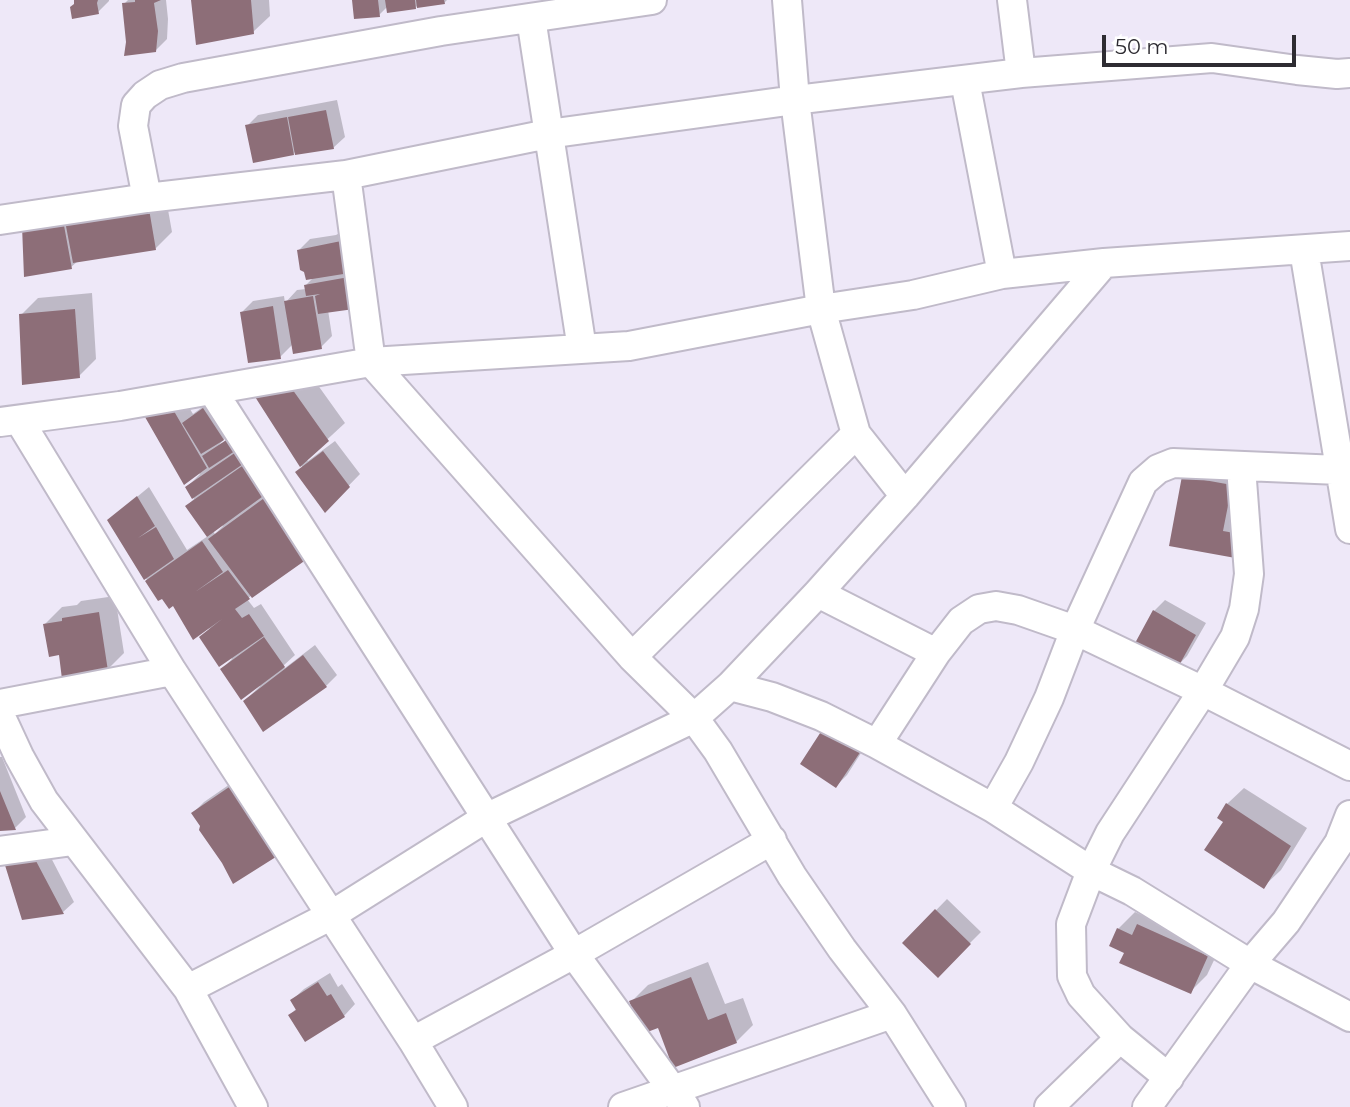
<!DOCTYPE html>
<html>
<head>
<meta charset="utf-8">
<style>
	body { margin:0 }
	#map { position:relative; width:1350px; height:1107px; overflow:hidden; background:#eee8f8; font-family:Montserrat,sans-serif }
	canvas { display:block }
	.scale { position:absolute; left:1102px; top:35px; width:194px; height:32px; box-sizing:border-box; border:4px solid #2e2c32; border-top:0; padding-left:9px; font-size:21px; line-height:24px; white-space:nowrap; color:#2e2c32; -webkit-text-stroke:5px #fff; paint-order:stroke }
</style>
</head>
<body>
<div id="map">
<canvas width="1350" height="1107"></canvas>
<div class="scale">50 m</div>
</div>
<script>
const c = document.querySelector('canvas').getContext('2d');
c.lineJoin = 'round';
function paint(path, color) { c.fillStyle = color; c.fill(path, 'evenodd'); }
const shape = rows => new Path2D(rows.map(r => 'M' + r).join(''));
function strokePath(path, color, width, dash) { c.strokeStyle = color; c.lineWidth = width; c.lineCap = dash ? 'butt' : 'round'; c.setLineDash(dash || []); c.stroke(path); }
const shadow = shape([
	[75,0,109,0,109,1,98,12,76,4],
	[128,0,166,0,168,19,167,39,155,51,128,42,124,4],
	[193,0,269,0,270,16,253,32],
	[354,0,447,0,444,3,419,4,415,8,388,6,379,15],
	[337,100,345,137,333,148,296,151,293,154,247,126,258,115],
	[165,193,172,232,155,249,78,261,71,267,24,226],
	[343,231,367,259,328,310,332,336,321,347,293,344,280,357,242,312,253,301,284,296,285,303,297,290,306,289,306,285,314,277,299,250,310,239,336,235],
	[92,293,96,359,79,376,21,315,38,298],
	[302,363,345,423,306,459,308,461,335,441,360,474,325,510,302,467,252,389],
	[182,396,193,414,215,398,234,428,219,445,240,432,265,496,252,595,247,599,254,608,261,604,295,655,283,666,285,668,315,645,337,675,326,686,245,701,260,686,222,669,232,659,209,628,163,597,159,599,109,520,149,487,187,550,208,536,187,506,194,499,187,487,200,474,143,411],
	[222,524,223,526,215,534,213,531],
	[1247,468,1239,514,1261,518,1257,540,1241,557,1184,477],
	[115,596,124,653,107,670,60,653,45,624,62,607,77,605,81,601],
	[1165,600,1206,623,1187,656,1176,667,1154,611],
	[870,739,847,775,836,786,802,764],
	[0,757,2,757,26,817,15,828,0,829],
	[249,771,202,826,193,813,204,802],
	[1244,788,1307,828,1281,870,1264,886,1225,821,1227,804],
	[47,850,74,902,63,912,6,863],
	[947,899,981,932,938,975,904,943],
	[1155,908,1224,939,1207,975,1190,992,1126,952,1118,929,1135,912,1146,917],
	[708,962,725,1004,743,998,753,1025,736,1042,659,1026,631,1002,648,985],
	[330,973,338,987,342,984,355,1004,344,1016,290,1015,297,1008,292,1000,304,989]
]);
const building = shape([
	[74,0,98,0,97,3,99,14,72,19,70,7,74,4],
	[135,0,161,0,154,3,158,31,156,52,124,56,126,42,122,3,135,2],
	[191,0,251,0,254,34,196,45],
	[352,0,378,0,380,17,354,19],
	[385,0,415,0,416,9,387,13],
	[416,0,444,0,445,4,417,8],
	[326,110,334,149,295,155,288,117],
	[287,117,294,155,253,163,245,125],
	[149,209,156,250,73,263,65,221],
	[63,220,72,269,24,277,22,226],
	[351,239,356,272,306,280,304,272,300,270,297,250],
	[349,277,354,309,318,314,315,296,320,294,306,296,304,285],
	[313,296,322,349,293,354,284,301],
	[273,306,281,359,248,363,240,312],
	[75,309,80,378,22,385,19,314],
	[285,379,329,441,300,467,250,389],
	[171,406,207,468,184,485,141,410],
	[203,408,224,440,201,454,182,423],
	[234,435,241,447,209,468,202,456],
	[239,450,246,462,192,499,185,487],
	[323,451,350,487,325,513,295,472],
	[245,464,266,494,207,537,185,506],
	[1182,476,1232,485,1223,531,1246,535,1241,559,1169,546],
	[137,496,155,526,138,538,156,527,174,559,144,580,107,520],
	[267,496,310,557,252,598,208,539],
	[202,541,223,572,195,592,228,570,250,599,235,609,242,618,249,614,264,636,219,667,199,637,222,619,193,640,173,606,169,609,162,599,158,601,145,581],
	[1153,610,1196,635,1177,669,1134,645],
	[99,612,108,671,62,679,59,655,49,657,43,624,62,621,62,618],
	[264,637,285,667,241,700,220,669],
	[303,655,327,687,263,732,243,701],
	[824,727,861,751,836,788,800,764],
	[238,781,279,855,233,884,222,863,199,830,200,826,191,813],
	[0,791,16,830,0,831],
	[1226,803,1291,846,1264,889,1204,850,1223,822,1217,818],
	[36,861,64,914,22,920,4,862],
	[935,909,971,944,938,978,902,943],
	[1137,924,1208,956,1191,994,1119,963,1124,953,1109,946,1117,928,1132,935],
	[691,977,708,1020,726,1013,737,1043,673,1068,658,1028,642,1034,629,1001],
	[318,982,327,996,331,994,345,1017,305,1042,288,1015,296,1010,290,1000]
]);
const minor = shape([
	[787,0,795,100,821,309,856,434,905,496],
	[1012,0,1021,73],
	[531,18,582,349],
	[965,81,1002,274],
	[346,175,371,362,632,657,694,718,718,751,792,876,842,949,892,1014,951,1107],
	[147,198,133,126,136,105,145,95,160,85,183,78,441,31,652,0],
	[0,220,147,198,346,175,548,134,795,100,1021,73,1212,58,1297,70,1337,74,1350,73],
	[1304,250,1350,529],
	[212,390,574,954,685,1107],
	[19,420,172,671,413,1041,453,1107],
	[0,422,120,406,371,362,629,346,821,309,913,295,1002,274,1104,263,1350,246],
	[818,593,936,653],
	[632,657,856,434],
	[730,686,772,697,821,716,877,744,993,808,1091,871,1132,891,1250,964,1350,1017],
	[0,704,172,671],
	[0,715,19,756,44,801,188,989,253,1107],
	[877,744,936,653,961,621,979,609,996,606,1018,610,1075,630,1203,691,1350,766],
	[993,808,1019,762,1049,698,1075,630,1143,482,1158,469,1173,463,1339,470],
	[0,851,73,841],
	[188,989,330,916,486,818,694,718,730,686,818,593,905,496,1104,263],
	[413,1041,574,954,772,840],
	[1169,1078,1120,1038,1081,995,1072,976,1071,924,1091,871,1110,833,1203,691,1235,637,1244,609,1249,574,1241,467],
	[623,1107,892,1014],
	[1049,1107,1120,1038],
	[1147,1107,1250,964,1286,922,1339,843,1350,815]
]);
paint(shadow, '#0003');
paint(building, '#8d6e78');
strokePath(minor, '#c0bac9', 32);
strokePath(minor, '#fff', 28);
</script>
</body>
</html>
